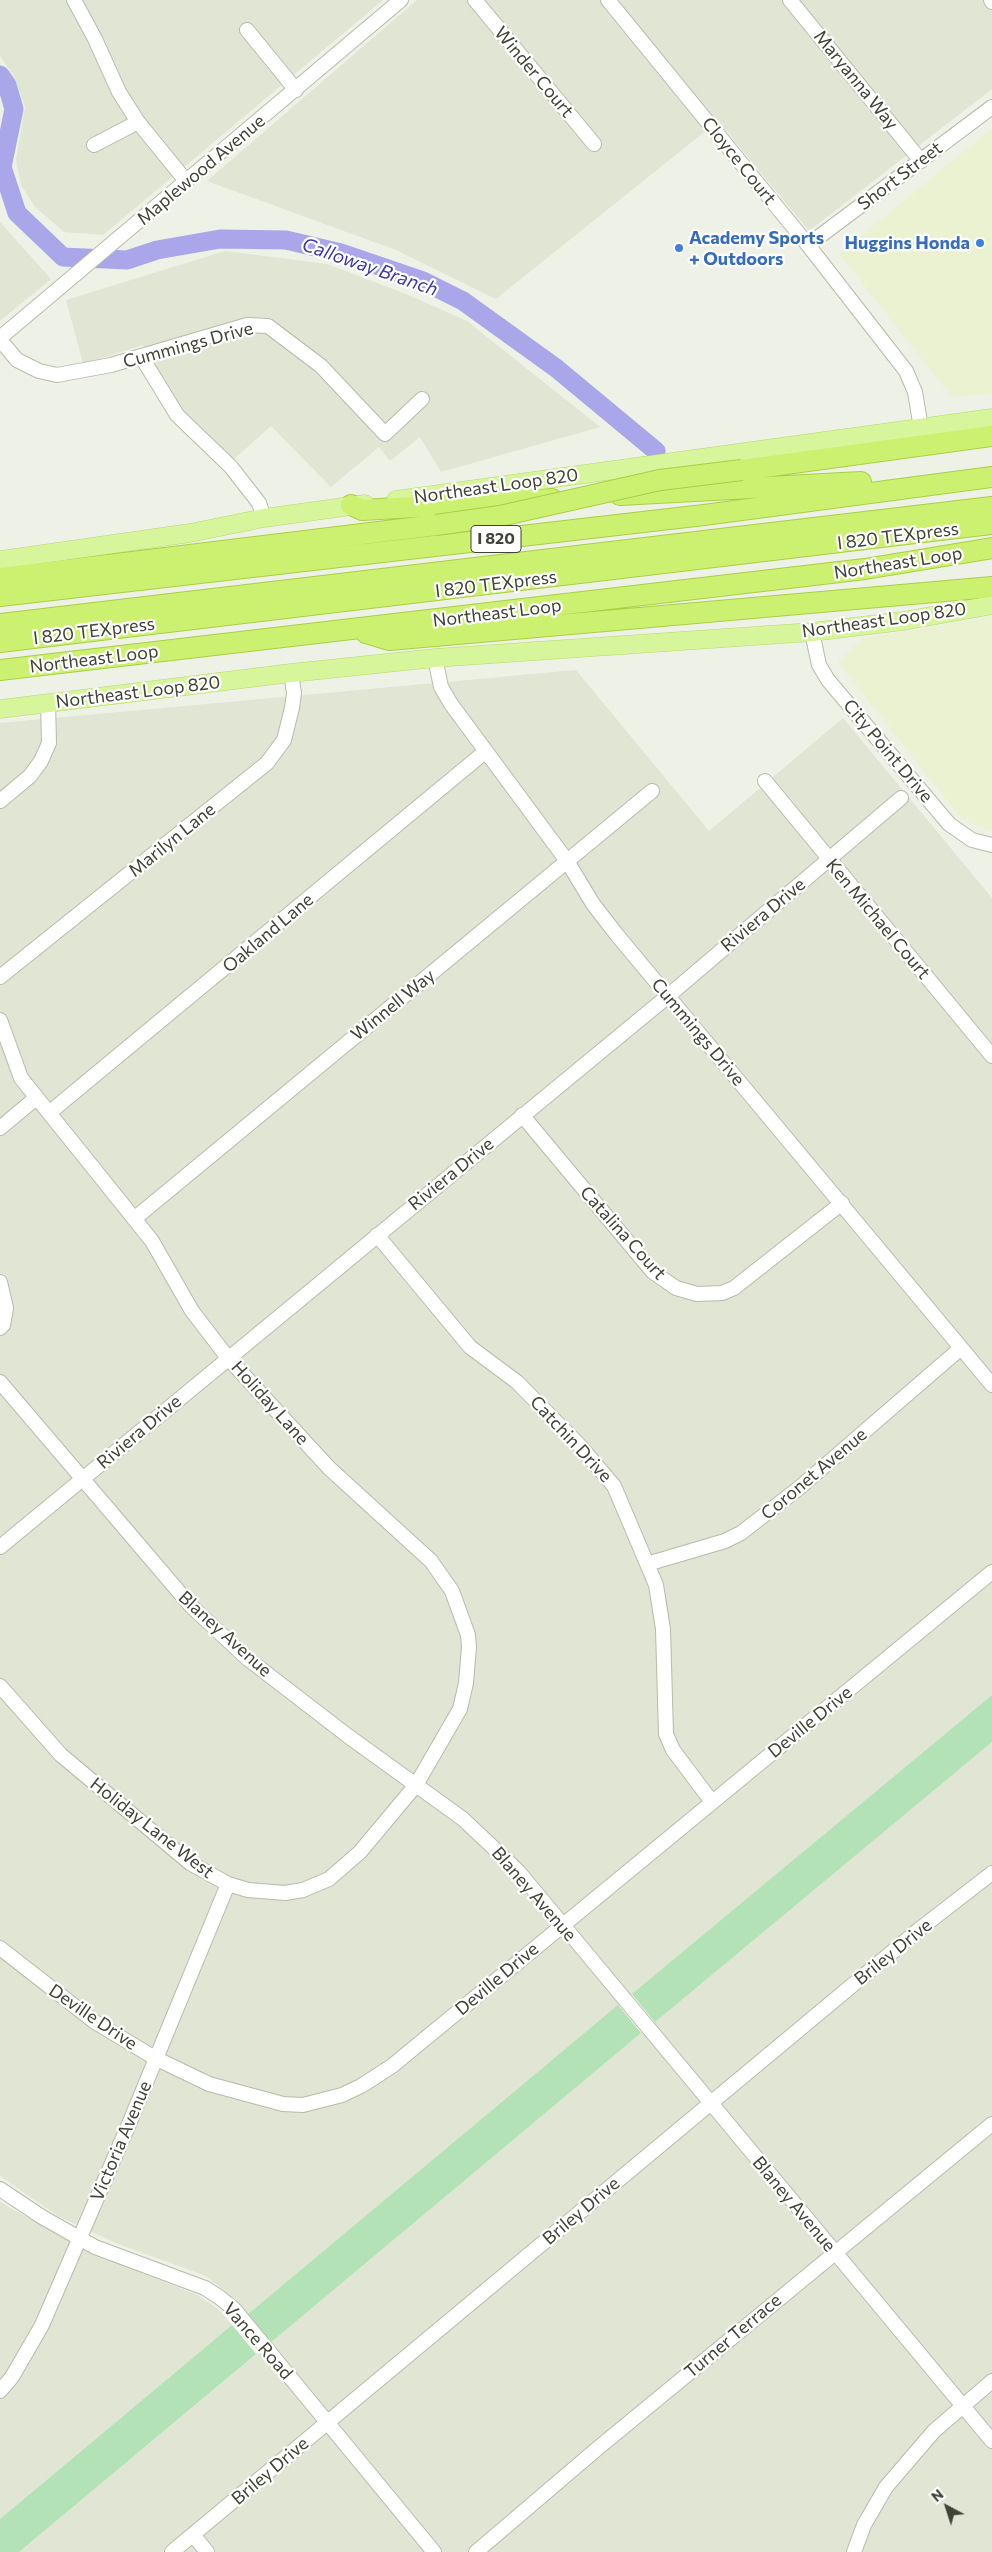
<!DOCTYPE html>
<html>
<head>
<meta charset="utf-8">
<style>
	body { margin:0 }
	#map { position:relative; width:992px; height:2552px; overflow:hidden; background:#eef1e6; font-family:Commissioner,sans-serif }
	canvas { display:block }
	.north { position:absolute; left:922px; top:2482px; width:50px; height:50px; -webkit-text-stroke:4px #fff; paint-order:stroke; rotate:320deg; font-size:14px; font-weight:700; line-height:20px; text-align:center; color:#404336 }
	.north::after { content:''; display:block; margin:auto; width:18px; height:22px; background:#404336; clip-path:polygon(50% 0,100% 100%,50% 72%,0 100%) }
</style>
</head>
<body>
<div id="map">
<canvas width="992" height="2552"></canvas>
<div class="north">N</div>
</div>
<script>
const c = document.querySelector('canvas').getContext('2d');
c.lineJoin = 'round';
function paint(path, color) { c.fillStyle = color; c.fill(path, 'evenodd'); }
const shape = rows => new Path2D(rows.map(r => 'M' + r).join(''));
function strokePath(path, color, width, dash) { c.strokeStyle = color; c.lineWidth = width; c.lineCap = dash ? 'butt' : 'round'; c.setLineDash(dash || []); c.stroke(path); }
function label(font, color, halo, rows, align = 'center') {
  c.font = font + ' Commissioner,sans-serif'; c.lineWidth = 4.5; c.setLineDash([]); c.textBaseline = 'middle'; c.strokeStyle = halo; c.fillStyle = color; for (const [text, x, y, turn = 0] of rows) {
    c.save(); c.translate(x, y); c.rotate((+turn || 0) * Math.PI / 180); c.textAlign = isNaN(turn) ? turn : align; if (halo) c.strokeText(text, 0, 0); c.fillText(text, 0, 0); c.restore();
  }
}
const residential = shape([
	[0,0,383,0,103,235,64,232,35,207,21,185,16,160,25,107,15,78,0,56],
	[417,0,992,0,992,89,809,231,718,121,496,299,396,250,207,181],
	[0,222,51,279,0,321],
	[225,251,327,264,406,294,467,321,600,427,441,472,420,437,390,461,379,447,331,487,271,426,234,459,191,419,170,394,143,345,83,364,66,300],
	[576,670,709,831,843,718,992,898,992,1695,247,2315,231,2296,206,2276,118,2244,58,2216,0,2176,0,723],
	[992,1742,992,2552,19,2552,641,2033],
	[0,2202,87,2251,197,2295,217,2308,232,2325,0,2519]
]);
const commercial = shape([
	[992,128,992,394,952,397,839,254],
	[992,616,992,830,990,830,969,823,958,815,838,662,861,639]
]);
const green = shape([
	[992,1695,992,1742,655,2022,632,1994],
	[618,2005,641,2033,270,2343,247,2315],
	[232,2325,256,2354,19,2552,0,2552,0,2519]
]);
const river = shape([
	[0,75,7,85,14,109,2,167,17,213,63,257,127,260,157,250,220,239,286,240,341,253,423,281,463,301,556,368,656,451]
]);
const minor = shape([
	[74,0,95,39,119,92,138,122,186,181],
	[475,0,594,144],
	[608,0,808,245,906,371,915,392,921,428],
	[790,0,921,161],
	[991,0,992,2],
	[247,30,296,90],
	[94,145,138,122],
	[808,245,992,107],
	[0,338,401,0],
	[0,340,17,360,39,371,57,375,111,365,247,325,268,326,321,366,385,434,422,399],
	[141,356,177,415,231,467,259,503,264,518],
	[812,632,819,665,828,680,949,824,972,840,992,845],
	[435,658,441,687,451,704,567,861,593,904,617,935,992,1385],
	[765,781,992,1056],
	[0,801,30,776,41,761,49,743,48,703],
	[0,977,267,763,284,740,292,708,294,693,291,673],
	[0,1020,21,1078,152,1241,192,1311,228,1358,329,1468,431,1561,452,1591,468,1635,469,1647,466,1683,460,1709,416,1785,360,1852,329,1879,303,1890,285,1893,248,1890,228,1884,190,1863,61,1755,0,1686],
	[49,1113,486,751],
	[522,1115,653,1272,676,1288,697,1294,722,1293,734,1288,842,1203],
	[0,1128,36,1098],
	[134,1219,652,791],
	[377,1235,470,1347,517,1382,580,1446,614,1486,656,1585,663,1629,666,1734,673,1750,712,1802],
	[0,1282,6,1308,3,1325,0,1328],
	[0,1382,191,1606,248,1659,348,1736,463,1819,518,1871,992,2441],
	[0,1547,668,996,901,798],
	[647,1564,725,1541,741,1533,799,1488,961,1348],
	[0,1948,95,2022,155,2058,209,2084,283,2104,303,2105,342,2095,361,2086,392,2066,992,1572],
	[0,2189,42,2217,95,2247,205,2288,219,2297,234,2309,434,2552],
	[0,2391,12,2377,42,2325,129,2124,228,1884],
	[194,2536,207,2552],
	[172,2552,921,1928,992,1873],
	[476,2552,598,2448,992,2124],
	[854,2552,864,2525,886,2487,934,2431,992,2381]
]);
const major = shape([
	[396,500,992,418],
	[0,560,190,533,264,518,365,504],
	[0,709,291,673,435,658,812,632,903,621,992,605]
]);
const highway = shape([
	[742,470,992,436],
	[620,495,861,482],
	[351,505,362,510,552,499],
	[0,578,436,525],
	[0,596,704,515,992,477],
	[0,624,992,507],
	[366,633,389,640,992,587],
	[0,642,992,524],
	[0,670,865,569,992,548]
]);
const highwayBridge = shape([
	[436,525,500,516,660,480,742,470]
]);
const markers = [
	[980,243,5,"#3f7fe0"],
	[679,248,5,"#3f7fe0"]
];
const shields = [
	[496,539,50]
];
const shieldNames = [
	["I 820",496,539]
];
const streetNames = [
	["Winder Court",534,72,50],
	["Maryanna Way",856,80,51],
	["Cloyce Court",739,161,51],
	["Maplewood Avenue",201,170,-40],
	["Short Street",900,176,-37],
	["Cummings Drive",188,345,-15],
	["Northeast Loop 820",496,486,-8],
	["I 820 TEXpress",898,536,-7],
	["Northeast Loop",898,563,-9],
	["I 820 TEXpress",496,584,-7],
	["Northeast Loop",497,613,-7],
	["Northeast Loop 820",884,620,-8],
	["I 820 TEXpress",94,631,-7],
	["Northeast Loop",94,659,-7],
	["Northeast Loop 820",138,692,-7],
	["City Point Drive",888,751,50],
	["Marilyn Lane",172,840,-39],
	["Riviera Drive",763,915,-40],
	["Ken Michael Court",878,919,50],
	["Oakland Lane",268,933,-40],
	["Winnell Way",393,1005,-39],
	["Cummings Drive",698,1032,50],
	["Riviera Drive",451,1174,-39],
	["Catalina Court",623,1233,48],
	["Holiday Lane",270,1403,48],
	["Riviera Drive",139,1432,-40],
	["Catchin Drive",571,1439,47],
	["Coronet Avenue",814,1474,-40],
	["Blaney Avenue",225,1634,42],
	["Deville Drive",810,1722,-39],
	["Holiday Lane West",152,1828,38],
	["Blaney Avenue",534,1894,49],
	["Briley Drive",893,1952,-39],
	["Deville Drive",497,1979,-40],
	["Deville Drive",93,2017,34],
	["Victoria Avenue",121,2141,-67],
	["Blaney Avenue",794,2204,50],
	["Briley Drive",581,2211,-40],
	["Turner Terrace",733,2336,-40],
	["Vance Road",258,2341,49],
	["Briley Drive",270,2471,-40]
];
const shopNames = [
	["Academy Sports",689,238],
	["+ Outdoors",689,259],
	["Huggins Honda",970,243,"right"]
];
const waterNames = [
	["Calloway Branch",370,267,19]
];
paint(residential, '#e0e5d4');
paint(commercial, '#ebf2d2');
paint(green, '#b2e2b5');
strokePath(river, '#a9a7e9', 19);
strokePath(minor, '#b6bca9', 16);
strokePath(major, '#b6d96c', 19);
strokePath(highway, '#abcf42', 22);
strokePath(minor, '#fff', 14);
strokePath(major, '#d7f59b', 18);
strokePath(highway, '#ccf171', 20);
strokePath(highwayBridge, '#abcf42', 22, []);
strokePath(highwayBridge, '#ccf171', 20);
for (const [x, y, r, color] of markers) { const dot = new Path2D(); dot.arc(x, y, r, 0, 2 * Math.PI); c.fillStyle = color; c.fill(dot); strokePath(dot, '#fff', 2); }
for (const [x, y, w] of shields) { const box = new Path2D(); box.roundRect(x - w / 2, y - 13.5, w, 27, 4); c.fillStyle = '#fff'; c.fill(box); strokePath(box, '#404336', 1); }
label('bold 16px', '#404336', null, shieldNames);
label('18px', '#404336', '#fff', streetNames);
label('bold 18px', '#366cbe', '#fff', shopNames, 'left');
label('italic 19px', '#3e39a6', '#fff', waterNames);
</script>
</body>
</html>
